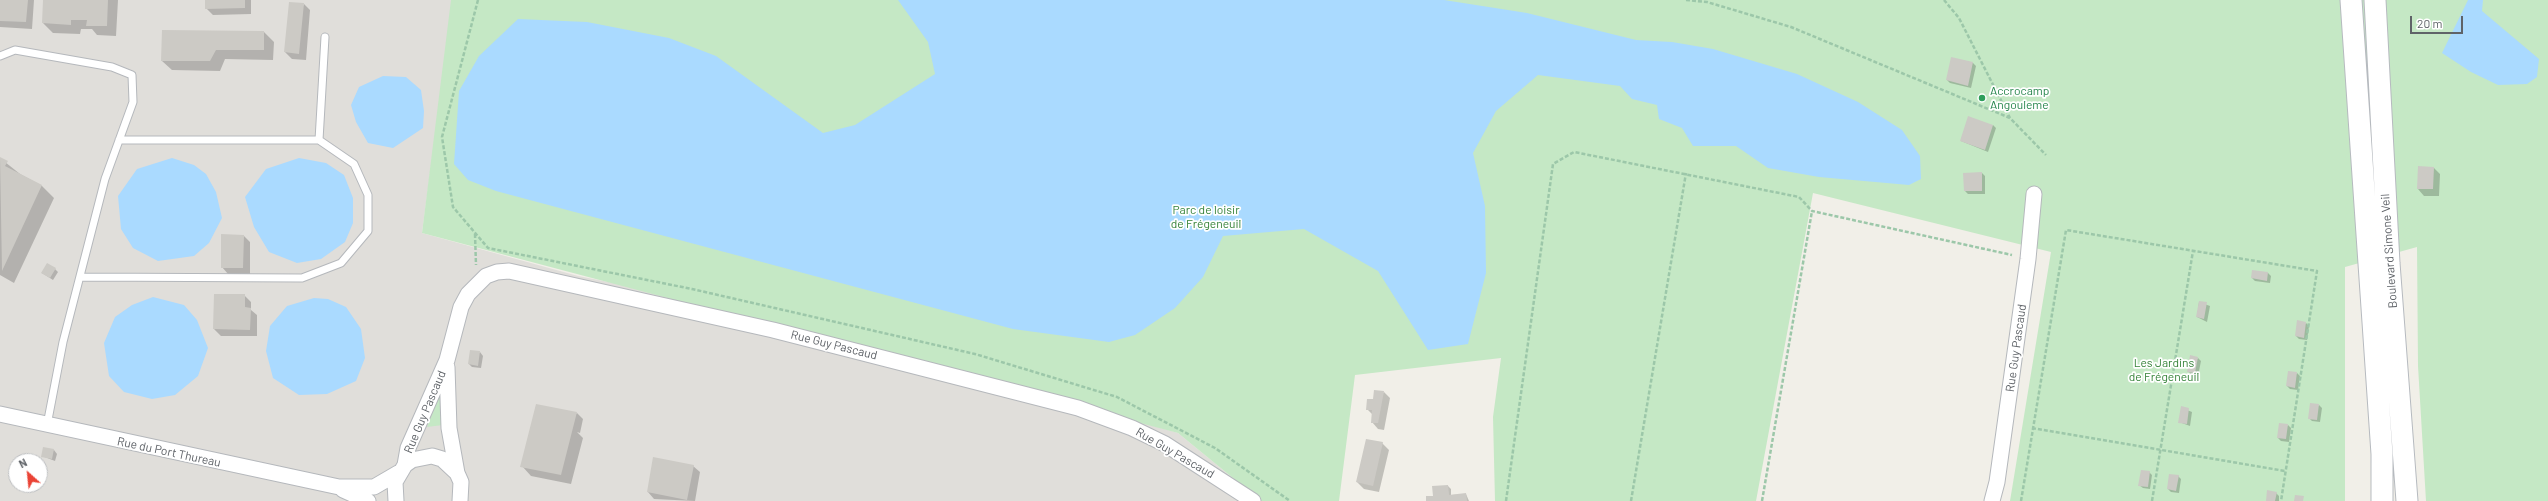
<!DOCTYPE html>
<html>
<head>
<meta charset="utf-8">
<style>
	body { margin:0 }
	#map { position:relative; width:2548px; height:501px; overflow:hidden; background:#f1efe8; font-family:Barlow,sans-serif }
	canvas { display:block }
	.north { position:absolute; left:8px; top:453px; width:40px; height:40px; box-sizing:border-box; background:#fff; border:1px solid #bfc1c3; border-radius:50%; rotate:333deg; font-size:11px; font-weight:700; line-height:16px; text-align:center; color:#5f6368 }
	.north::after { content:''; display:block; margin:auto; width:14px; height:18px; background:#ea4335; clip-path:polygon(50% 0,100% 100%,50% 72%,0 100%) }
	.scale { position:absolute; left:2410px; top:16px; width:53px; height:18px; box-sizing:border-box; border:2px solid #5f6368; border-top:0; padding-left:5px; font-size:12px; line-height:14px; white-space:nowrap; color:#5f6368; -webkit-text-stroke:3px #fff; paint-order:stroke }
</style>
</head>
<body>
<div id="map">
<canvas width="2548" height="501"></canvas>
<div class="north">N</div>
<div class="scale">20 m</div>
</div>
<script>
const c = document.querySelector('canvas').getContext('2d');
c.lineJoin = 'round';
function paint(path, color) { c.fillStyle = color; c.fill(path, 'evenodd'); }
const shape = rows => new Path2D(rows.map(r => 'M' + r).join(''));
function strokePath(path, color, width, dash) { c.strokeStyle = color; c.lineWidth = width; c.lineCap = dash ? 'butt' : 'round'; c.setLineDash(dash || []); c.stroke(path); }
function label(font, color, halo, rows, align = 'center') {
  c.font = font + ' Barlow,sans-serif'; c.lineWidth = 3.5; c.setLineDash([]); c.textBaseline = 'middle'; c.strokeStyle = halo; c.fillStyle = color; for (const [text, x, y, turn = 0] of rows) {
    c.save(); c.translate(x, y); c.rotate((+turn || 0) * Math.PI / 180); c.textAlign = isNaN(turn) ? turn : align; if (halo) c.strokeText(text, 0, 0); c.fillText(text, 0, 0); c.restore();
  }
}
const industrial = shape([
	[0,0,453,0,422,233,578,276,772,314,1178,433,1261,501,0,501],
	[16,461,40,461,40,485,16,485]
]);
const green = shape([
	[451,0,2548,0,2548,501,2426,501,2418,366,2417,247,2345,267,2345,501,2010,501,2051,252,1813,193,1756,501,1495,501,1493,417,1501,358,1355,375,1339,501,1261,501,1178,433,422,233],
	[441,389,443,425,427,427]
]);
const water = shape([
	[898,0,1444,0,1527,13,1636,40,1672,42,1713,49,1797,74,1858,102,1902,130,1920,156,1921,179,1909,185,1819,177,1768,168,1736,146,1693,146,1682,128,1659,119,1657,105,1632,99,1620,86,1538,75,1496,111,1473,153,1485,206,1486,273,1468,344,1428,350,1378,271,1304,229,1223,236,1203,277,1175,308,1135,335,1109,342,1013,329,496,191,468,180,454,164,459,91,479,56,518,19,587,22,669,38,716,56,823,133,855,125,935,74,928,42],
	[2468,0,2483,0,2482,11,2539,59,2537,77,2527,84,2498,85,2471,72,2442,53],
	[383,76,406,77,421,90,424,111,423,128,393,148,368,143,356,122,351,105,359,87],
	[172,158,194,165,206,174,216,192,222,218,209,243,194,256,158,261,133,248,121,229,118,196,137,169],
	[299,158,326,163,344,175,353,198,353,223,345,242,321,259,297,263,269,252,254,227,245,197,266,169],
	[153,297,184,305,197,320,208,348,198,376,175,395,152,399,124,392,109,376,104,343,115,317,132,305],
	[314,298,328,299,346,307,361,329,365,358,356,381,327,394,299,395,273,378,266,351,270,326,287,306]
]);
const shadow = shape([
	[0,0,34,0,32,29,0,27],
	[44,0,118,0,116,36,97,35,92,29,81,29,80,34,53,33,43,23],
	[206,0,251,0,251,14,213,15,206,8],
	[304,4,310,10,306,60,292,59,285,52],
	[264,32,274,42,273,60,225,59,220,71,172,70,162,61],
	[1952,58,1973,63,1976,66,1971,88,1950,83,1947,80],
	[1993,125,1996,128,1988,152,1961,141],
	[0,158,20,174,42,186,54,198,14,283,0,275],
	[2419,167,2434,168,2440,174,2439,196,2424,196,2418,189],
	[1982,173,1985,176,1985,194,1968,194,1965,191],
	[244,236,250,242,250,274,228,274,222,267],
	[55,269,58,272,53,280,42,273],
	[2253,271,2268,273,2271,276,2270,283,2255,281,2252,278],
	[244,295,251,302,251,310,257,315,257,336,221,336,214,329],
	[2199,302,2210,306,2207,322,2197,317],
	[2306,323,2309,326,2307,340,2299,339,2296,336],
	[480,352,483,356,481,368,472,367,469,364],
	[2198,358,2201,361,2198,376,2191,374,2188,371],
	[2297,373,2300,376,2298,390,2290,389,2287,386],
	[1384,392,1390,398,1384,430,1378,429,1372,422,1372,414,1367,409],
	[2319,405,2322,408,2320,422,2312,421,2309,418],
	[2182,408,2192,412,2190,426,2179,422],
	[577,413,583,419,580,433,577,432,583,438,571,484,531,476,522,466],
	[2288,425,2291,428,2289,442,2281,441,2278,438],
	[1382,443,1389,450,1379,492,1364,489,1357,482],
	[54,450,57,454,55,461,42,456],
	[693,466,700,472,695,501,654,499,648,492],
	[2149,472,2152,475,2150,489,2143,488,2139,485],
	[2178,476,2181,479,2179,493,2171,492,2168,489],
	[1448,486,1451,489,1451,495,1466,494,1469,501,1427,501],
	[2276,493,2279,496,2279,501,2267,501]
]);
const building = shape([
	[0,0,28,0,26,22,0,21],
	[43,0,108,0,107,26,86,26,87,20,71,20,71,25,42,23],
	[205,0,245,0,245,8,205,9],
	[289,2,304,3,299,54,284,52],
	[162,30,264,31,264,50,216,50,210,61,161,61],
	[1951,57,1973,62,1968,86,1946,80],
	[1968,116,1993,125,1985,150,1960,141],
	[0,157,8,161,5,166,42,185,2,271],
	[2418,166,2434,167,2433,189,2417,189],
	[1982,172,1982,191,1964,191,1963,173],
	[221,234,244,235,243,268,221,268],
	[47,263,56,268,50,278,41,273],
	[2252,270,2268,272,2267,281,2251,278],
	[214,294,245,294,245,307,251,308,250,330,213,329],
	[2199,301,2207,302,2204,319,2196,317],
	[2297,320,2306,322,2304,338,2295,336],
	[470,350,480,351,478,366,468,364],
	[2190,355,2198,357,2195,373,2187,372],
	[2288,371,2297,372,2295,388,2286,386],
	[1374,390,1384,391,1378,423,1371,423,1372,410,1366,410,1367,399,1373,399],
	[2310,403,2319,404,2317,420,2308,419],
	[536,404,577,412,561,475,520,467],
	[2181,406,2189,408,2187,424,2178,423],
	[2279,423,2288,424,2286,439,2277,438],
	[1366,439,1383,442,1373,486,1356,482],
	[43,447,54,449,52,459,41,457],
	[653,457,694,465,687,500,647,492],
	[2141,470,2150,471,2148,487,2138,486],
	[2169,474,2179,475,2176,491,2167,489],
	[1448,485,1449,495,1466,493,1467,501,1426,501,1426,496,1433,496,1432,486],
	[2267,490,2277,492,2275,501,2266,501],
	[2295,495,2304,496,2303,501,2294,501]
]);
const path = shape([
	[478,0,442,137,453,207,488,248,692,289,975,354,1117,397,1215,448,1290,501],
	[1686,0,1707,2,1791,27,2010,118],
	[1944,0,1959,18,2010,118,2046,155],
	[475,234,476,265],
	[2032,428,2285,471],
	[1506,501,1553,164,1574,152,1799,197,1812,211,2012,255],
	[1631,501,1686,173],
	[1762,501,1812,211],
	[2021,501,2066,230,2317,271,2281,501],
	[2152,501,2193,251]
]);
const service = shape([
	[0,56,15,50,112,67,132,75,133,102,105,179,63,342,47,425],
	[119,140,319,140,325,37],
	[80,277,302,278,341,263,368,231,368,195,354,164,319,140]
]);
const minor = shape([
	[447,367,449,428,457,473],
	[0,414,339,487,374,487,398,473],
	[405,465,408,448,447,360,461,307,468,294,486,276,497,272,509,271,773,330,1078,408,1132,428,1165,444,1253,501],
	[343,490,368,501],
	[396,501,395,482,405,465,412,460,432,456,442,459,457,473,461,482,460,501],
	[1992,501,1997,482,2028,259,2034,194]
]);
const secondary = shape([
	[2351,0,2382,454,2382,501],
	[2375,0,2389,263,2407,501]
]);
const markers = [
	[1982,98,4,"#2e9e5b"]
];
const leisureNames = [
	["Accrocamp",1990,91],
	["Angouleme",1990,105]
];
const parkNames = [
	["Parc de loisir",1206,210],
	["de Frégeneuil",1206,224],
	["Les Jardins",2164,363],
	["de Frégeneuil",2164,377]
];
const streetNames = [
	["Boulevard Simone Veil",2389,251,-94],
	["Rue Guy Pascaud",834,345,14],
	["Rue Guy Pascaud",2016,348,-82],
	["Rue Guy Pascaud",425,412,-67],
	["Rue du Port Thureau",169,452,12],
	["Rue Guy Pascaud",1175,453,30]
];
paint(industrial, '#e0deda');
paint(green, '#c5e8c5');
paint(water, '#aadaff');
paint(shadow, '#0003');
paint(building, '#cccac5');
strokePath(service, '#b5b8bc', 9);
strokePath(minor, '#b5b8bc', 17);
strokePath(secondary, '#b6babf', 23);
strokePath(path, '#9cc7a9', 2.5, [4, 2]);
strokePath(service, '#fff', 7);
strokePath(minor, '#fff', 15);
strokePath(secondary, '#fff', 21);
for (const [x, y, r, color] of markers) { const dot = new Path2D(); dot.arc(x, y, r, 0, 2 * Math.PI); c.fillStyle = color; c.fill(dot); strokePath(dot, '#fff', 1.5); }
label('12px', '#27864d', '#fff', leisureNames, 'left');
label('12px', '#348238', '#fff', parkNames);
label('12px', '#5f6368', '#fff', streetNames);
</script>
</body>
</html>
